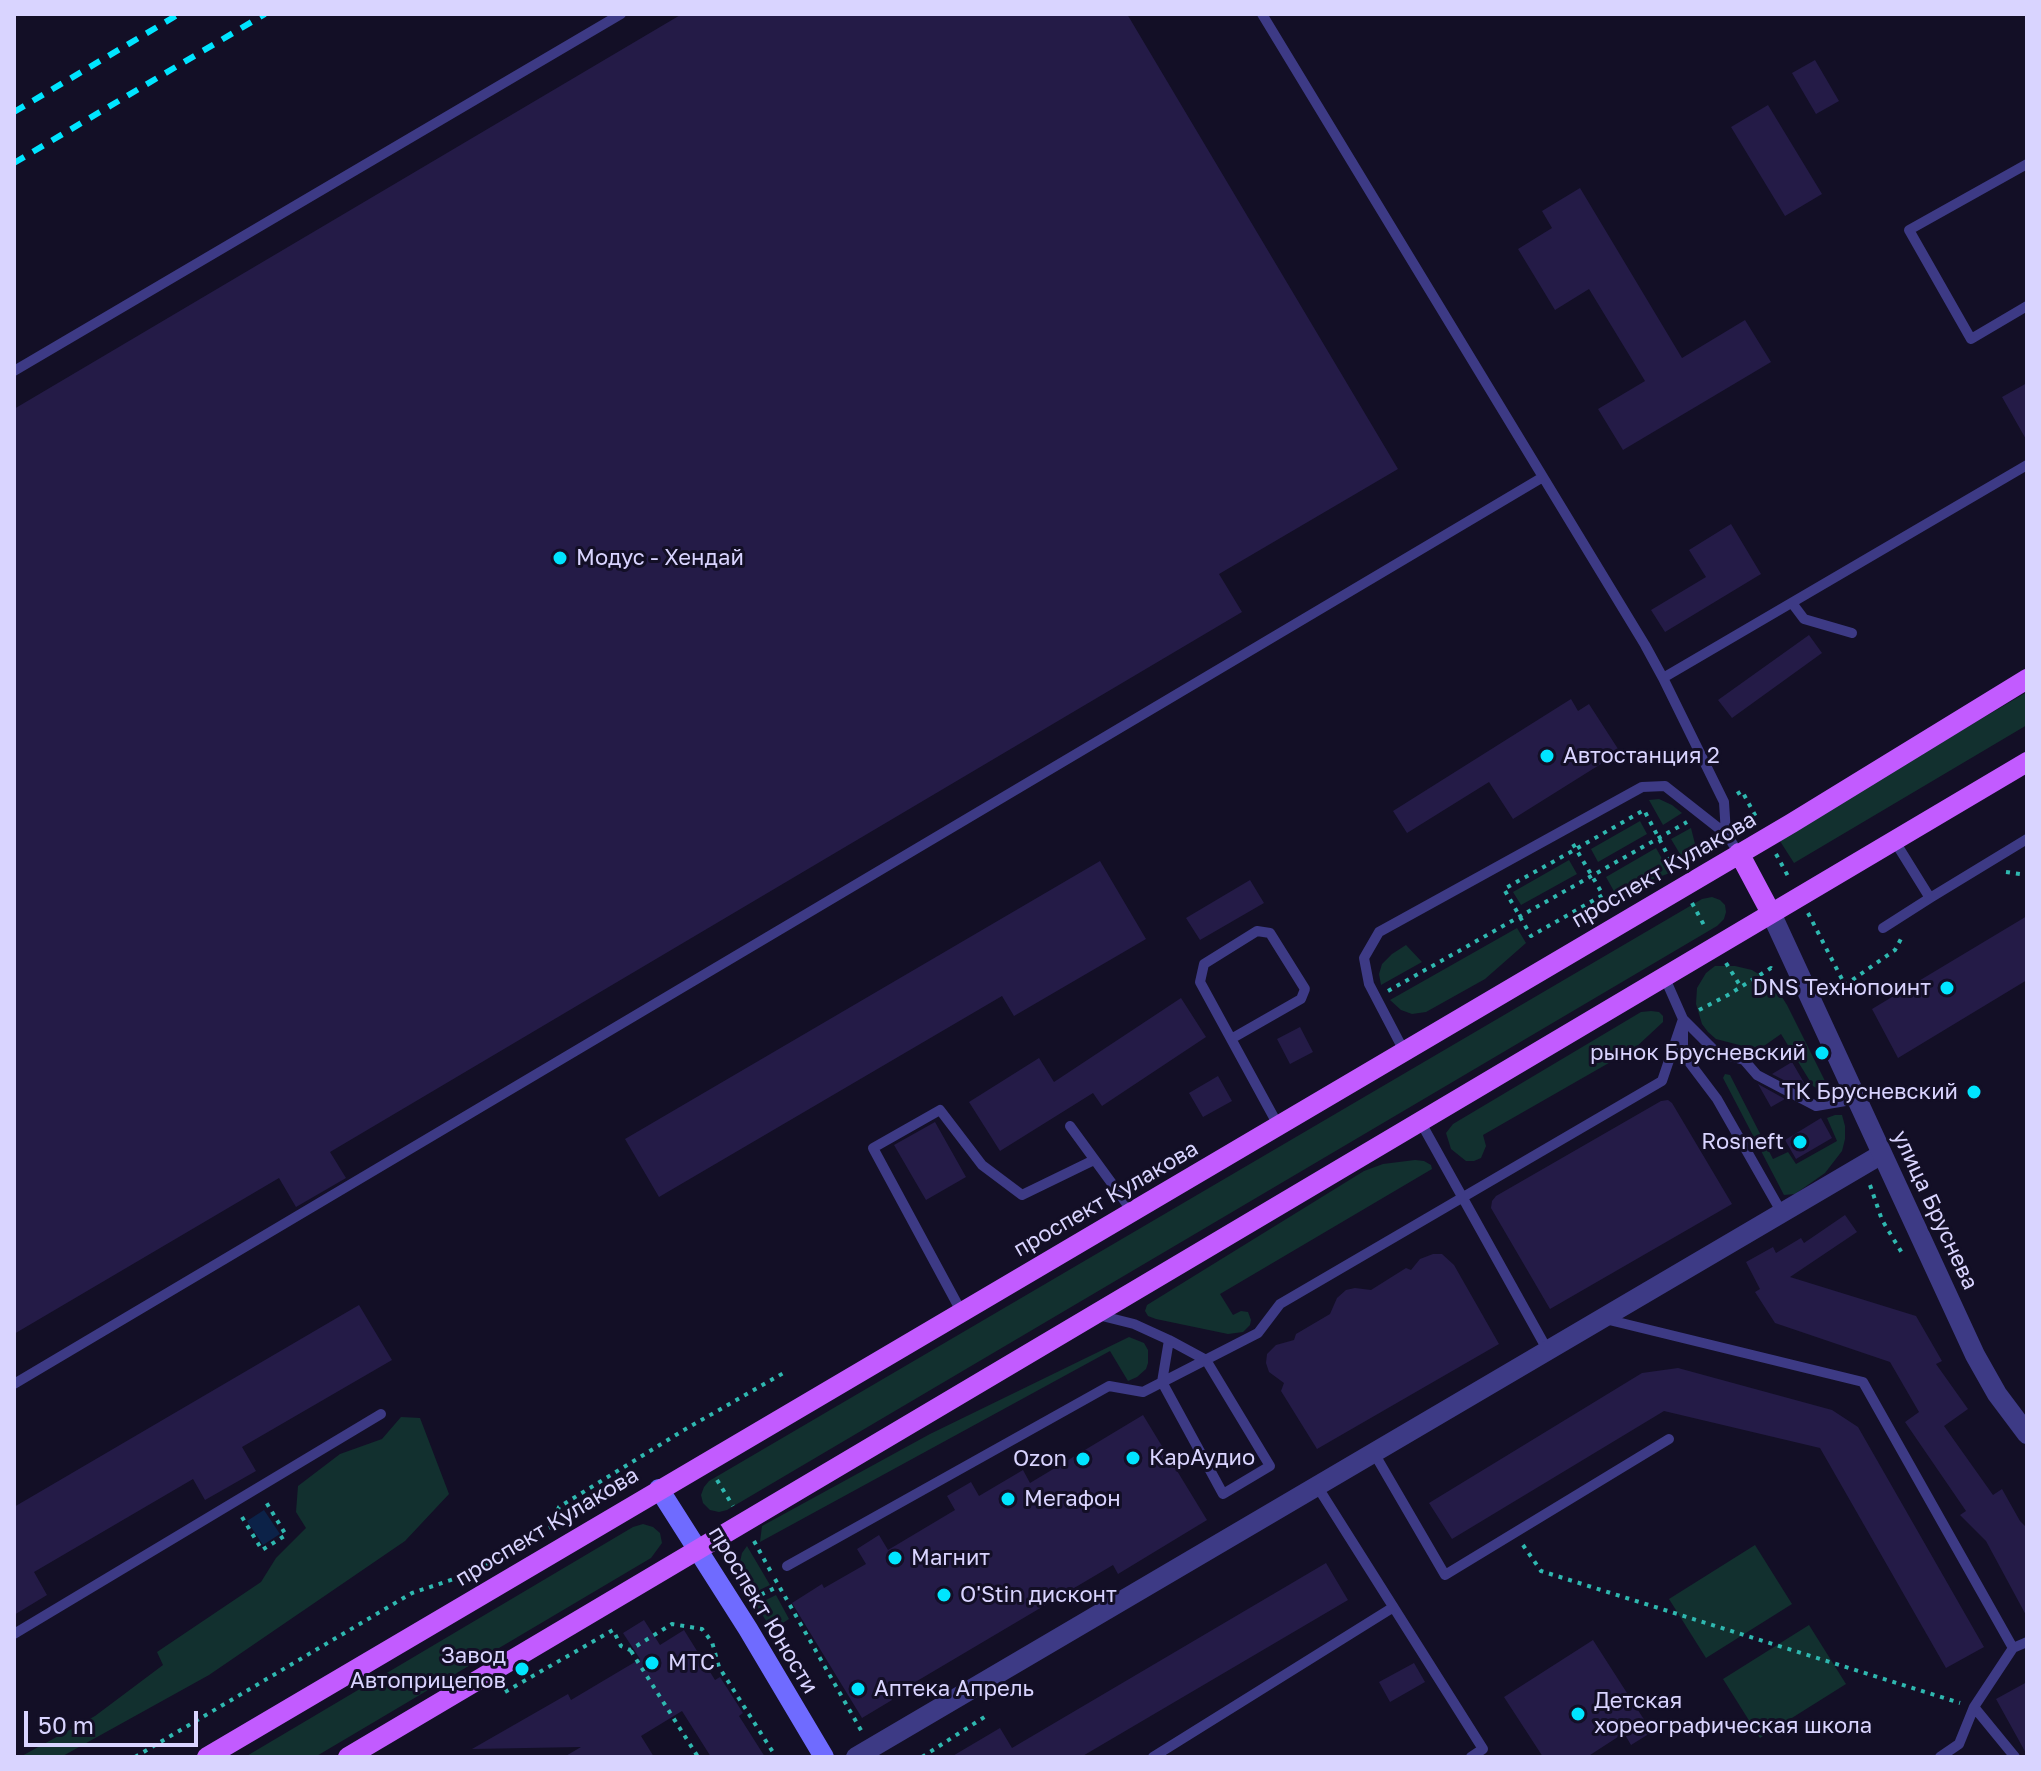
<!DOCTYPE html>
<html>
<head>
<meta charset="utf-8">
<style>
	body { margin:0 }
	#map { position:relative; width:2041px; height:1771px; overflow:hidden; background:#130f26; font-family:"Golos Text",sans-serif }
	canvas { display:block }
	.frame { position:absolute; inset:0; border:16px solid #d9d4ff; pointer-events:none }
	.scale { position:absolute; left:24px; top:1711px; width:174px; height:36px; box-sizing:border-box; border:4px solid #d9d4ff; border-top:0; padding-left:10px; font-size:24px; line-height:28px; white-space:nowrap; color:#d9d4ff; -webkit-text-stroke:6px #130f26; paint-order:stroke }
</style>
</head>
<body>
<div id="map">
<canvas width="2041" height="1771"></canvas>
<div class="frame"></div>
<div class="scale">50 m</div>
</div>
<script>
const c = document.querySelector('canvas').getContext('2d');
c.lineJoin = 'round';
function paint(path, color) { c.fillStyle = color; c.fill(path, 'evenodd'); }
const shape = rows => new Path2D(rows.map(r => 'M' + r).join(''));
function strokePath(path, color, width, dash) { c.strokeStyle = color; c.lineWidth = width; c.lineCap = dash ? 'butt' : 'round'; c.setLineDash(dash || []); c.stroke(path); }
function label(font, color, halo, rows, align = 'center') {
  c.font = font + ' "Golos Text",sans-serif'; c.lineWidth = 6; c.setLineDash([]); c.textBaseline = 'middle'; c.strokeStyle = halo; c.fillStyle = color; for (const [text, x, y, turn = 0] of rows) {
    c.save(); c.translate(x, y); c.rotate((+turn || 0) * Math.PI / 180); c.textAlign = isNaN(turn) ? turn : align; if (halo) c.strokeText(text, 0, 0); c.fillText(text, 0, 0); c.restore();
  }
}
const green = shape([
	[2027,692,2027,725,1794,863,1778,838],
	[1659,799,1672,805,1682,813,1663,825,1649,800],
	[1640,821,1647,834,1598,862,1591,849],
	[1691,828,1695,844,1692,855,1686,864,1671,839],
	[1656,848,1670,873,1615,893,1606,877],
	[1569,860,1577,874,1521,905,1513,892],
	[1712,897,1720,900,1725,905,1726,912,1724,919,1717,926,727,1510,719,1512,710,1510,703,1503,701,1495,704,1487,709,1481,1702,899],
	[1517,928,1526,943,1485,979,1426,1012,1412,1014,1401,1010,1390,1000],
	[1406,945,1422,962,1381,985,1379,974,1382,964,1392,954],
	[1715,966,1735,966,1752,970,1773,983,1787,1005,1828,1087,1821,1091,1813,1086,1781,1034,1761,1048,1747,1047,1716,1039,1708,1032,1702,1024,1696,1004,1697,988,1706,973],
	[1651,1011,1659,1012,1663,1016,1663,1022,1635,1048,1483,1135,1486,1146,1481,1158,1474,1161,1466,1161,1451,1149,1446,1133,1453,1124,1641,1012],
	[1725,1074,1730,1075,1773,1159,1788,1152,1796,1164,1837,1141,1827,1118,1835,1115,1842,1115,1845,1126,1845,1139,1842,1151,1825,1173,1795,1194,1784,1195,1723,1078],
	[1415,1160,1424,1161,1431,1165,1432,1169,1220,1294,1233,1315,1241,1311,1248,1312,1251,1320,1250,1325,1243,1332,1228,1334,1156,1319,1148,1316,1145,1311,1147,1305,1364,1171,1383,1164],
	[1129,1337,1144,1343,1148,1350,1148,1363,1146,1369,1137,1377,1128,1381,1110,1351,760,1542,762,1526,930,1434],
	[401,1417,420,1418,449,1494,405,1541,209,1675,61,1757,20,1757,95,1716,163,1665,157,1652,261,1582,276,1558,306,1528,296,1512,298,1486,340,1454,382,1439],
	[643,1524,653,1527,660,1533,662,1543,651,1558,315,1757,245,1757,633,1527],
	[1755,1545,1792,1604,1706,1658,1669,1599],
	[747,1546,770,1585,749,1595,744,1585,740,1562,742,1553],
	[776,1595,789,1619,772,1630,756,1605],
	[1809,1625,1846,1684,1760,1738,1723,1679]
]);
const water = shape([
	[264,1510,280,1534,263,1545,247,1521]
]);
const building = shape([
	[682,14,1127,14,1398,469,1219,574,1242,612,330,1152,346,1178,296,1207,279,1178,14,1334,14,409],
	[1815,60,1839,101,1816,114,1792,73],
	[1768,105,1822,194,1785,216,1731,127],
	[1580,188,1682,358,1745,320,1771,362,1623,450,1598,409,1645,381,1589,289,1555,310,1518,249,1552,228,1542,211],
	[2027,383,2027,441,2002,397],
	[1731,524,1761,574,1665,632,1651,610,1706,577,1689,550],
	[1809,635,1822,653,1732,718,1718,700],
	[1571,699,1578,711,1589,704,1620,752,1513,819,1489,782,1407,833,1393,811],
	[1100,861,1146,939,1014,1016,1002,996,659,1197,625,1139],
	[1250,880,1264,903,1200,940,1186,918],
	[2027,916,2027,980,1898,1058,1872,1009],
	[1181,998,1206,1037,1102,1106,1093,1093,1000,1151,969,1102,1039,1058,1054,1082],
	[1300,1027,1313,1052,1290,1064,1277,1039],
	[1792,1062,1806,1086,1801,1089,1772,1074],
	[1218,1076,1232,1101,1203,1117,1189,1093],
	[1758,1084,1785,1099,1771,1107],
	[1668,1100,1672,1103,1732,1204,1550,1309,1491,1208,1492,1201,1496,1196,1661,1101],
	[1821,1118,1832,1138,1796,1159,1785,1140],
	[935,1122,966,1177,926,1200,894,1145],
	[1845,1215,1857,1232,1790,1277,1916,1316,1942,1361,1936,1364,1968,1409,1944,1426,1993,1495,2002,1489,2020,1521,2027,1528,2027,1617,1986,1541,1960,1515,1966,1511,1905,1422,1919,1412,1890,1362,1775,1323,1755,1292,1760,1289,1746,1262,1773,1247,1776,1253,1801,1238,1804,1243],
	[1433,1254,1442,1254,1454,1265,1499,1344,1317,1449,1281,1391,1284,1383,1269,1372,1266,1363,1267,1354,1276,1345,1294,1340,1296,1334,1330,1314,1337,1298,1346,1290,1355,1288,1371,1290,1406,1268,1411,1270,1420,1259],
	[359,1305,392,1360,242,1447,256,1471,205,1500,193,1479,34,1572,47,1595,14,1615,14,1507],
	[1678,1368,1832,1410,1858,1427,1984,1647,1946,1668,1820,1448,1664,1411,1452,1539,1429,1503,1642,1373],
	[1143,1415,1207,1520,1118,1574,1113,1565,890,1697,892,1700,862,1718,792,1603,822,1584,824,1588,866,1564,857,1549,879,1535,888,1550,955,1510,947,1496,971,1482,979,1496,1023,1470,1030,1483],
	[1326,1563,1348,1600,1081,1757,951,1757,1000,1728,1012,1748],
	[644,1620,660,1645,684,1630,715,1680,720,1677,743,1713,739,1716,765,1757,711,1757,682,1711,641,1736,654,1757,564,1757,581,1747,472,1749,568,1694,571,1700,640,1659,623,1633],
	[1593,1640,1652,1732,1631,1745,1624,1733,1587,1757,1543,1757,1504,1697],
	[1414,1663,1425,1682,1390,1702,1379,1682],
	[2027,1682,2027,1755,1996,1699]
]);
const path = shape([
	[1737,794,1742,791,1756,817],
	[1573,844,1576,849,1592,876,1603,895,1531,936,1504,889,1576,849,1644,810,1674,867],
	[1776,854,1789,878],
	[2006,872,2027,875],
	[1692,903,1705,927],
	[1808,913,1845,985,1895,950,1902,937],
	[1726,963,1741,987],
	[1388,991,1687,822],
	[1699,1010,1728,995,1771,968,1773,970],
	[1870,1185,1882,1220,1902,1253],
	[717,1480,733,1506],
	[242,1517,262,1550,286,1535,266,1502],
	[549,1528,551,1527,559,1507,684,1430,787,1371],
	[754,1541,771,1572],
	[1523,1545,1541,1571,1960,1703],
	[775,1579,862,1732],
	[752,1599,779,1586],
	[631,1651,698,1757],
	[505,1692,613,1630,621,1646,630,1650,672,1624,702,1629,712,1642,719,1667,776,1757],
	[135,1757,412,1593,469,1574,521,1544],
	[922,1757,986,1716]
]);
const service = shape([
	[1262,14,1645,645,1663,678,1724,802,1726,834],
	[2027,164,1909,230,1971,339,2027,306],
	[14,371,621,14],
	[1792,603,1804,619,1852,633],
	[1663,678,2027,465],
	[1894,840,1930,898,2027,839],
	[1883,928,1930,898],
	[1664,976,1683,1019,1716,1052,1744,1060,1757,1075,1816,1106,1857,1099],
	[1683,1029,1683,1054,1717,1099,1782,1213],
	[1231,1039,1301,999,1305,989,1270,933,1257,931,1204,964,1200,982,1278,1125],
	[1404,1051,1369,984,1364,958,1379,932,1642,787,1665,786,1726,834,1739,853],
	[1420,1121,1548,1351],
	[1070,1126,1132,1211],
	[961,1311,873,1148,940,1110,982,1165,1022,1195,1094,1160],
	[1098,1315,1134,1324,1169,1340,1206,1360,1270,1466,1223,1494,1162,1382,1169,1340],
	[1605,1319,1863,1382,2013,1648],
	[14,1384,1543,477],
	[1374,1453,1445,1575,1669,1439],
	[1317,1486,1483,1749,1471,1757],
	[787,1566,1109,1386,1143,1392,1258,1333,1280,1304,1662,1081,1683,1019],
	[14,1634,381,1414],
	[1974,1707,2015,1757],
	[1153,1757,1392,1608],
	[1940,1757,1959,1744,1974,1707,2013,1648,2027,1642]
]);
const minor = shape([
	[856,1757,1882,1154]
]);
const tertiary = shape([
	[1771,913,1975,1355,1997,1394,2027,1434]
]);
const secondary = shape([
	[659,1489,748,1629,824,1757]
]);
const primary = shape([
	[1739,853,1771,913],
	[207,1757,1792,823,2027,679],
	[348,1757,2027,762]
]);
const rail = shape([
	[14,112,179,14],
	[14,163,265,14]
]);
const markers = [
	[560,558,8,"#00e5ff"],
	[1547,756,8,"#00e5ff"],
	[1947,988,8,"#00e5ff"],
	[1822,1053,8,"#00e5ff"],
	[1974,1092,8,"#00e5ff"],
	[1800,1142,8,"#00e5ff"],
	[1133,1458,8,"#00e5ff"],
	[1083,1459,8,"#00e5ff"],
	[1008,1499,8,"#00e5ff"],
	[895,1558,8,"#00e5ff"],
	[944,1595,8,"#00e5ff"],
	[652,1663,8,"#00e5ff"],
	[522,1669,8,"#00e5ff"],
	[858,1689,8,"#00e5ff"],
	[1578,1714,8,"#00e5ff"]
];
const poiNames = [
	["Модус - Хендай",576,558],
	["Автостанция 2",1563,756],
	["DNS Технопоинт",1931,988,"right"],
	["рынок Брусневский",1806,1053,"right"],
	["ТК Брусневский",1958,1092,"right"],
	["Rosneft",1784,1142,"right"],
	["КарАудио",1149,1458],
	["Ozon",1067,1459,"right"],
	["Мегафон",1024,1499],
	["Магнит",911,1558],
	["O'Stin дисконт",960,1595],
	["Завод",506,1656,"right"],
	["Автоприцепов",506,1681,"right"],
	["МТС",668,1663],
	["Аптека Апрель",874,1689],
	["Детская",1594,1701],
	["хореографическая школа",1594,1726]
];
const streetNames = [
	["проспект Кулакова",1664,870,-30],
	["проспект Кулакова",1106,1199,-30],
	["улица Бруснева",1935,1210,65],
	["проспект Кулакова",547,1527,-31],
	["проспект Юности",763,1610,59]
];
paint(green, '#12302f');
paint(water, '#0c2248');
paint(building, '#241b47');
strokePath(path, '#2fb8b0', 4, [4, 6]);
strokePath(service, '#3d3a85', 10);
strokePath(minor, '#3d3a85', 20);
strokePath(tertiary, '#3d3a85', 20);
strokePath(secondary, '#6f6bff', 20);
strokePath(primary, '#c25bff', 20);
strokePath(rail, '#00e5ff', 6, [12, 10]);
for (const [x, y, r, color] of markers) { const dot = new Path2D(); dot.arc(x, y, r, 0, 2 * Math.PI); c.fillStyle = color; c.fill(dot); strokePath(dot, '#130f26', 3); }
label('22px', '#d9d4ff', '#130f26', poiNames, 'left');
label('22px', '#d9d4ff', '#130f26', streetNames);
</script>
</body>
</html>
